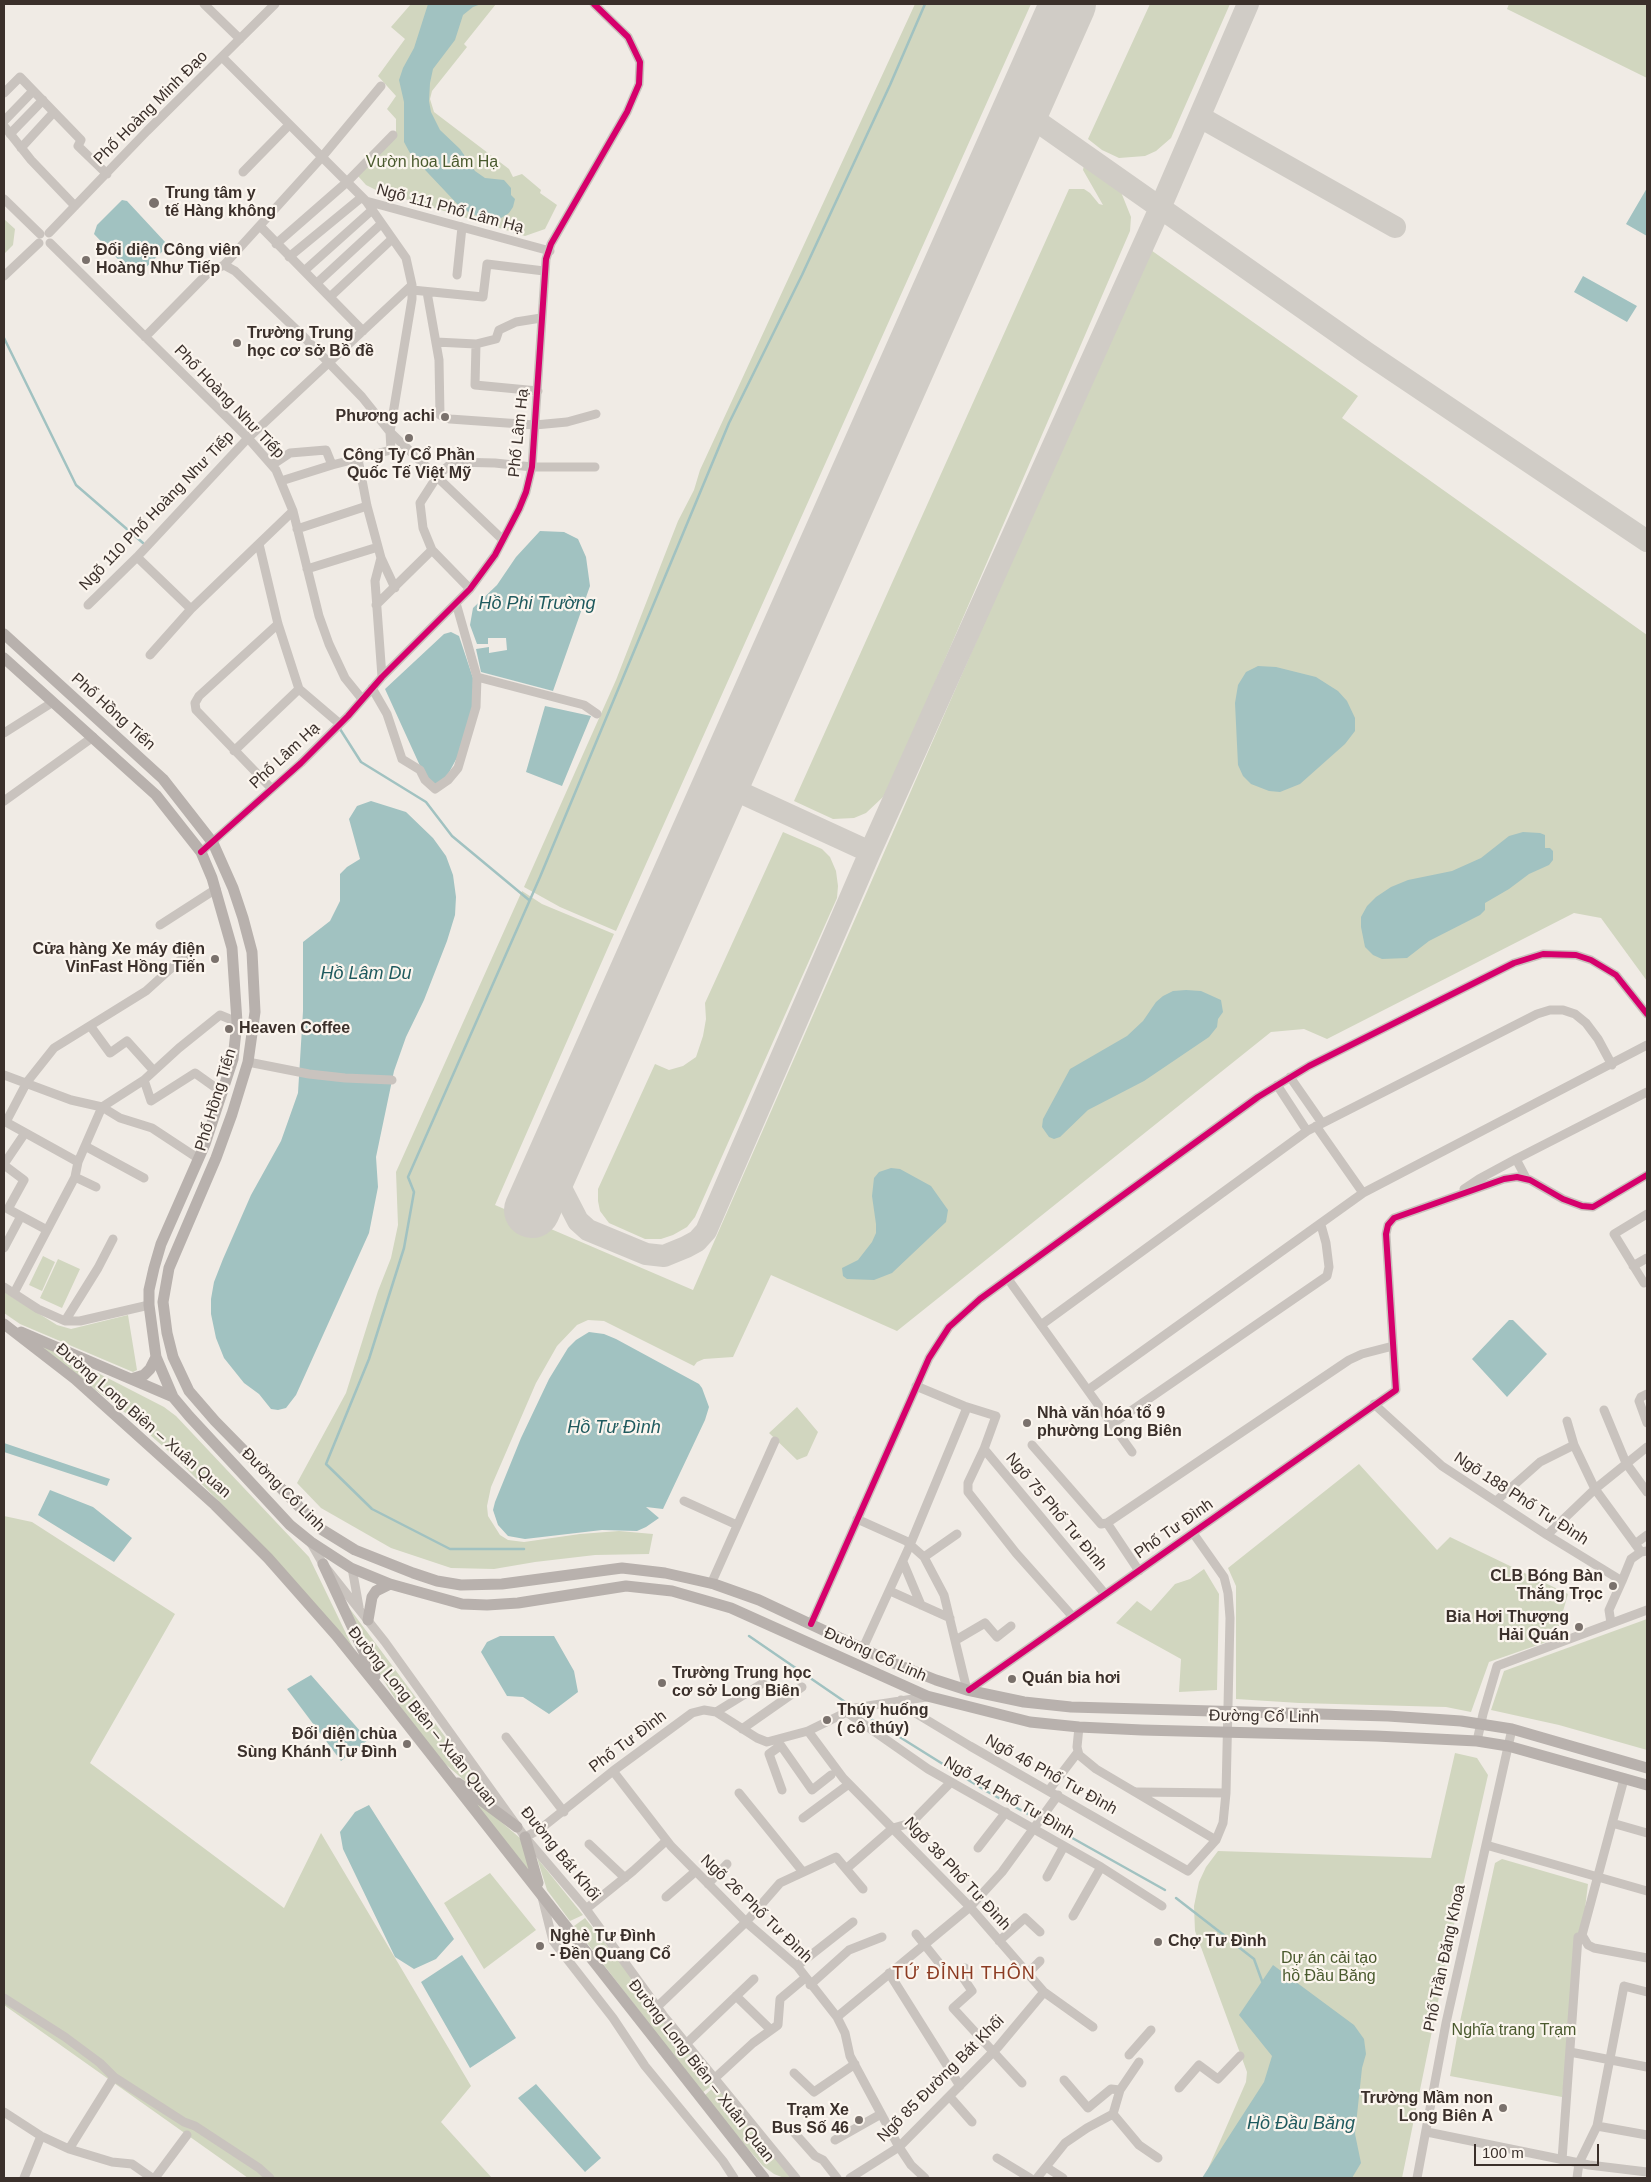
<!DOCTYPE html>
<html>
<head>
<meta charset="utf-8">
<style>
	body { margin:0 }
	#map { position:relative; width:1651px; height:2182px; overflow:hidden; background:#f0ebe5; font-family:Helvetica,sans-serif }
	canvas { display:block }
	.frame { position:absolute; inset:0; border:5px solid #3b302b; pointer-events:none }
	.scale { position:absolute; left:1474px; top:2144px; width:125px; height:22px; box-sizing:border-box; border:2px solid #3b302b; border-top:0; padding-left:6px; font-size:15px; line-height:18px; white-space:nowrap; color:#3b302b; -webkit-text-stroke:4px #fbf5ee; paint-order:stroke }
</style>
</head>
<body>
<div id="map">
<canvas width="1651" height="2182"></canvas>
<div class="frame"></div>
<div class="scale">100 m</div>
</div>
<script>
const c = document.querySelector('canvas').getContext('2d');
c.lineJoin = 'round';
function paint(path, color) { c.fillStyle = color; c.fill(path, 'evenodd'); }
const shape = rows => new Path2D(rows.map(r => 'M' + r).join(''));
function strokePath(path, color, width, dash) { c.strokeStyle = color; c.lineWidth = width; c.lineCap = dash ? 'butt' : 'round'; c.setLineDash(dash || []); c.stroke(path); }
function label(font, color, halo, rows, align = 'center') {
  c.font = font + ' Helvetica,sans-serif'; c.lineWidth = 4.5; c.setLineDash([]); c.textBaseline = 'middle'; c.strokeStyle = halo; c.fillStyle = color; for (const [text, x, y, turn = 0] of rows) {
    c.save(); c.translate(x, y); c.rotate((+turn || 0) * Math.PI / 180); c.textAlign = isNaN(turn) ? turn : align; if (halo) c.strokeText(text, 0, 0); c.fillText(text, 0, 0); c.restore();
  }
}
const green = shape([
	[411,4,496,4,464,44,467,47,432,91,430,99,434,112,509,169,513,177,522,174,541,190,540,193,557,205,545,229,525,236,376,190,366,185,358,176,396,137,396,119,387,109,396,96,378,76,405,39,391,27],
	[915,4,1031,4,616,931,560,907,524,887,616,680,678,521,694,490,700,470],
	[1150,4,1230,4,1171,138,1156,151,1145,156,1119,158,1102,150,1088,139],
	[1509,4,1647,4,1647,78,1507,9],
	[1084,165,1121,192,1131,217,1130,231,892,782,883,797,866,813,854,818,833,819,794,801,1069,189,1084,189,1090,193,1099,204,1103,205,1083,170],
	[4,219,15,229,13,245,4,254],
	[1148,248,1358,396,1342,418,1647,635,1647,981,1601,918,1574,913,1327,1039,1304,1029,1271,1032,897,1331,771,1275,733,1357,704,1359,697,1362,694,1366,604,1321,588,1320,577,1325,557,1346,536,1383,491,1487,487,1506,488,1516,500,1535,508,1540,524,1542,580,1534,619,1531,653,1534,649,1554,595,1555,535,1562,494,1569,451,1568,391,1548,321,1508,297,1483,346,1393,378,1291,391,1258,398,1225,396,1172,522,891,542,904,614,934,495,1205,693,1290],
	[783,832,822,849,830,857,836,871,838,886,837,898,695,1217,687,1227,673,1235,661,1239,645,1239,609,1223,600,1211,598,1201,598,1189,655,1064,669,1070,683,1066,696,1057,703,1036,706,1019,705,1003],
	[43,1256,55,1262,42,1291,29,1285],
	[58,1259,80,1269,62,1308,40,1298],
	[4,1292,57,1325,71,1329,128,1315,137,1370,133,1372,20,1324,4,1313],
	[26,1336,164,1407,176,1416,309,1557,356,1654,265,1548,175,1457,123,1411],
	[797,1407,818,1432,807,1456,797,1460,769,1433],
	[1359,1464,1437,1550,1450,1537,1568,1594,1555,1639,1489,1662,1471,1712,1446,1707,1299,1703,1236,1699,1236,1586,1228,1568],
	[4,1516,32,1522,175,1614,90,1763,284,1908,321,1833,471,2086,441,2122,492,2178,248,2178,4,2005],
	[1204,1569,1219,1594,1217,1690,1179,1692,1181,1659,1116,1623,1137,1601,1151,1611,1175,1584,1190,1579],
	[344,1601,455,1750,495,1804,488,1801,443,1762,402,1710,374,1665],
	[1647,1619,1647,1750,1559,1725,1491,1710,1504,1671],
	[1455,1753,1477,1758,1488,1775,1451,1938,1402,2178,1204,2178,1246,2082,1247,2072,1195,1931,1194,1906,1199,1882,1206,1867,1218,1851,1431,1858],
	[464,1790,520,1838,534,1877],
	[537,1858,583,1915,570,1921,547,1890],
	[1502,1859,1588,1884,1562,2097,1450,2076,1459,2026,1495,1863],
	[490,1873,536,1930,484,1969,444,1903],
	[585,1918,715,2083,702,2093,574,1926],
	[716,2085,795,2178,784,2178,774,2174,763,2166,749,2150,704,2096]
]);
const water = shape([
	[428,4,481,4,473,7,463,15,455,40,433,69,430,83,429,101,431,112,440,130,460,149,475,171,485,178,504,180,511,188,511,195,515,199,513,207,509,213,498,220,487,220,462,209,411,155,404,142,404,102,399,80,403,68,414,48],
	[1647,188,1647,236,1626,224],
	[122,200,127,201,166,243,165,249,138,275,133,275,94,234,97,225],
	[1583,276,1637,306,1627,322,1574,292],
	[540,531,564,532,578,539,586,557,590,586,553,691,481,672,476,649,489,647,489,653,507,650,506,638,488,638,488,644,477,644,470,625,473,608,497,585,516,557],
	[451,632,459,636,476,687,476,702,459,754,446,778,436,786,426,779,385,689,444,634],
	[1258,666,1276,667,1316,677,1338,691,1347,701,1355,718,1355,731,1345,744,1300,784,1280,792,1269,791,1251,784,1243,776,1238,765,1235,703,1238,685,1246,672],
	[545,706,591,716,562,786,526,772],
	[371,801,406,812,433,838,446,856,453,875,456,897,455,915,447,941,424,1000,406,1037,394,1071,376,1157,378,1187,369,1233,296,1395,286,1408,278,1410,271,1409,259,1394,244,1383,224,1358,216,1338,211,1314,211,1299,214,1282,223,1259,251,1195,281,1141,298,1093,303,1011,303,942,330,921,340,901,340,874,347,867,360,859,349,819,357,806],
	[1523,832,1540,833,1545,835,1545,848,1550,848,1553,851,1553,860,1549,865,1529,874,1509,889,1485,903,1485,910,1480,915,1429,941,1407,958,1382,959,1373,955,1365,947,1361,927,1361,917,1367,906,1376,897,1391,887,1408,880,1452,871,1481,858,1509,836],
	[1186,990,1201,991,1221,1000,1223,1012,1218,1019,1217,1027,1209,1037,1144,1081,1088,1110,1060,1137,1054,1139,1049,1137,1042,1127,1043,1119,1070,1069,1127,1036,1143,1021,1156,1002,1163,996,1173,991],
	[891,1168,900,1169,931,1186,948,1210,946,1222,892,1273,874,1280,847,1279,843,1276,842,1268,858,1260,872,1242,876,1233,876,1224,872,1196,874,1178,879,1172],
	[1509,1320,1513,1320,1547,1354,1507,1397,1472,1359],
	[589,1332,604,1334,616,1339,699,1384,702,1388,709,1407,705,1420,663,1509,646,1507,659,1518,646,1527,637,1531,602,1530,525,1539,508,1536,498,1525,493,1510,495,1502,521,1438,549,1379,568,1348,576,1340],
	[4,1443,110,1479,107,1486,4,1452],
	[50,1490,93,1507,132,1538,114,1562,38,1515],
	[500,1636,554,1636,574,1671,578,1692,549,1714,523,1697,507,1696,481,1652,487,1642],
	[311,1675,368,1740,341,1761,287,1689],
	[369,1805,454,1939,436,1959,414,1969,395,1957,343,1849,340,1832,355,1812],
	[462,1955,516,2038,470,2068,421,1982],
	[1273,1965,1354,2025,1364,2039,1366,2054,1362,2068,1355,2134,1361,2163,1352,2178,1202,2178,1264,2082,1272,2056,1239,2015],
	[536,2084,601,2158,585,2172,518,2098]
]);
const stream = shape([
	[4,338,76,485,143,543],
	[340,729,361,762,426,802,452,836,529,900],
	[524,1549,450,1549,372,1509,326,1464,369,1359,404,1248,414,1192,408,1177,540,877,729,423,802,275,890,85,925,4],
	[749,1636,851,1706],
	[858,1711,986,1791,1037,1819],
	[1042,1821,1165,1890],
	[1176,1898,1225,1936],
	[1236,1945,1254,1959,1262,1981]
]);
const taxiway = shape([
	[1021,110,1367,353,1647,541],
	[1200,117,1395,227],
	[722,784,870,852],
	[560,1146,559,1176,562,1190,578,1221,588,1230,646,1254,664,1256,686,1247,697,1241,706,1231,870,852,1160,208,1248,4]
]);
const runway = shape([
	[532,1210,1068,4]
]);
const minor = shape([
	[204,4,240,39],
	[222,57,366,201,550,251],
	[4,93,20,77,81,140,78,146,107,174],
	[4,121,33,91],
	[4,126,31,160,75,206],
	[10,134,43,100],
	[21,148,54,112],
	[243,172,289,125],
	[4,199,40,234],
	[260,226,363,331],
	[49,233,147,131,275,4],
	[50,243,248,438,276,470,293,511,319,616,329,644,345,678,362,699],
	[276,244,347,182,393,135],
	[289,257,362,197],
	[224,265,235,271,302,335,362,397,390,432,503,540],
	[304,271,371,211],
	[457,275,462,227],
	[4,276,39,243],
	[317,283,381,224],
	[412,290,483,297,487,264,544,271],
	[427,292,439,360,440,415,450,419,535,425,567,422,596,414],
	[331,296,392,239],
	[145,337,208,273,224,265,322,157,381,86],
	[436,342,476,344,496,339,499,330,516,322,541,318],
	[476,344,475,385,538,391],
	[358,459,367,506,381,558,375,581,382,677],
	[272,465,290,453,326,450,332,465],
	[281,481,332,465,391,450,390,432,412,299,412,285,406,258,366,201],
	[297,529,367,506],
	[259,544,278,624,299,689,340,724],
	[137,557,191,609],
	[381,558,395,588],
	[307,569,378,547],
	[470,589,432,550,423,528,420,503,438,475,453,462,495,463,532,467,595,467],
	[88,605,137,557,248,438,412,285],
	[376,605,432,550],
	[150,655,191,609,293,511],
	[477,677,584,705,597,714],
	[372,688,387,714,402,759,420,770,425,780,435,789,448,780,458,768,476,707,477,677,456,603],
	[4,733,53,702],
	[234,751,299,689],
	[271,788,196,710,195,703,199,696,278,624],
	[4,801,93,737],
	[201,852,301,763,348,716,382,677,470,589,495,555,519,509,526,492,532,467,546,259,551,244,627,112,639,84,640,62,628,37,594,4],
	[160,925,216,889],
	[91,1027,110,1053,127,1041,154,1071],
	[248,1062,309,1074,345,1078,392,1080],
	[4,1075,71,1100,102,1107,120,1118,152,1128,199,1159],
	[1290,1077,1322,1123],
	[144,1080,151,1101,195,1073,223,1093],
	[1277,1085,1307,1131],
	[4,1121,78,1162],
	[6,1122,27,1082,54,1048,146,991,188,953],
	[1316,1126,1363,1193],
	[85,1146,144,1178],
	[1516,1159,1526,1178],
	[4,1164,25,1133],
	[4,1165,24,1180,8,1209,47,1230],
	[75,1177,96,1187],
	[1464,1189,1479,1179,1516,1159,1647,1092],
	[4,1248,21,1216],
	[1633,1266,1647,1258],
	[1008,1279,1132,1452],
	[1644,1283,1614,1234,1647,1214],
	[4,1287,38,1309,65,1321,80,1321,149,1305],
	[14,1293,75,1177,78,1162,102,1107,144,1080,179,1048,220,1015,237,1022],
	[65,1321,98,1268,113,1239],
	[1041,1325,1307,1131,1537,1014,1550,1010,1563,1010,1575,1014,1586,1023,1598,1039,1612,1065],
	[1088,1390,1363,1193,1647,1045],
	[1647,1394,1641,1397,1639,1401,1647,1423],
	[1374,1404,1442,1466,1547,1535,1622,1581,1609,1610,1611,1623],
	[964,1406,996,1416,984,1449,968,1483,968,1492,1016,1553,1073,1617],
	[1604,1410,1626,1463,1647,1492],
	[1567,1421,1574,1445],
	[1112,1424,1327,1276,1329,1267,1326,1243,1321,1225],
	[1032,1445,1101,1524,1107,1523],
	[984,1449,1105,1594],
	[684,1501,737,1525],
	[1496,1501,1540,1462,1574,1445,1595,1489,1641,1552],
	[857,1519,906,1541,924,1557,944,1595,967,1690],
	[1107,1523,1349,1360,1362,1354,1393,1346],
	[1107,1523,1139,1571],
	[1547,1535,1595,1489,1647,1447],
	[311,1543,323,1564,385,1642,525,1837,583,1905,663,2015,796,2178],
	[1635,1544,1647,1535],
	[924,1557,957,1534],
	[903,1562,921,1605],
	[352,1568,359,1607],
	[1622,1581,1631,1559,1641,1552,1647,1551],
	[711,1584,775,1441],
	[890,1591,950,1618],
	[811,1624,929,1358,949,1327,980,1299,1258,1097,1309,1066,1514,963,1543,954,1576,955,1591,960,1616,975,1647,1014],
	[956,1640,985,1623,997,1637,1011,1626],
	[863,1648,910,1545,966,1410,964,1406,916,1386],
	[969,1690,1396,1390,1386,1234,1388,1225,1394,1218,1504,1179,1517,1177,1530,1180,1563,1199,1582,1206,1593,1207,1647,1175],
	[901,1700,912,1711,970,1746,1188,1871,1216,1840,1223,1823,1226,1793,1230,1618,1228,1593,1224,1577,1193,1533],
	[845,1711,928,1769,1101,1867,1162,1906],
	[716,1712,763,1683],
	[1079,1727,1077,1747,1079,1755,1096,1769,1216,1840],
	[742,1729,802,1687],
	[808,1731,843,1778,970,1907,1044,1992,1093,2027],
	[506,1737,564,1812],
	[777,1740,812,1790,831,1775],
	[1477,1741,1483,1714,1497,1666,1647,1610],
	[780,1746,769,1754,782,1790],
	[613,1771,671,1846,746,1922,797,1966,837,2017,845,2033,850,2056,899,2147,911,2165,925,2178],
	[1624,1779,1582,1935,1588,1945,1594,1948,1647,1958],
	[1049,1790,1078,1752],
	[1136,1792,1226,1793],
	[739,1793,803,1872],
	[803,1818,849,1784],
	[1612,1823,1647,1833],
	[525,1837,539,1830,613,1771,692,1713,704,1710,716,1712,757,1738,767,1742,808,1731,855,1708,926,1697],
	[589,1844,625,1878],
	[1486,1845,1647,1891],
	[978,1848,1006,1812],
	[846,1869,893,1828,911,1823,951,1782],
	[1047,1877,1064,1846],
	[708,1884,727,1864],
	[542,1897,553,1941,613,2018,645,2066,723,2161,734,2178],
	[666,1897,696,1871],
	[586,1909,633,1871,666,1841],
	[1073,1916,1101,1867],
	[916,1934,940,1964],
	[999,1941,1025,1918,1040,1932],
	[797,1966,853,1922],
	[965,1968,960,1973,972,1991,953,2008,1022,2083],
	[889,1973,960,2086],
	[1028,1973,1040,1961],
	[810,1985,849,1950,882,1937],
	[736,1996,771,2030],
	[4,1998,65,2037,100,2063,114,2077],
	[657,2007,746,1922,780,1883,836,1857,863,1889],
	[837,2017,970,1907,1002,1872,1058,1795],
	[687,2043,754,1979],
	[1570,2052,1647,2067],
	[1129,2055,1151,2030],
	[794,2073,814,2092,855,2064],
	[715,2078,753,2043,778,2025,780,1999,805,1978],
	[1064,2080,1088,2108,1111,2089,1120,2090],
	[1179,2088,1199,2065,1218,2079,1240,2056],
	[950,2097,972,2122],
	[4,2112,41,2136,69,2149,112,2162,132,2164,152,2178],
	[1113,2114,1139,2145,1158,2158],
	[1597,2126,1647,2135],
	[791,2129,815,2156,823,2160,837,2178],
	[1427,2132,1589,2165,1647,2172],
	[835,2140,881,2114],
	[69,2149,114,2077,184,2122,195,2126,259,2168,270,2178],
	[997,2158,1030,2178],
	[1562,2160,1578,1937],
	[1046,2167,1063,2178],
	[24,2178,41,2136],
	[155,2178,187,2135],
	[850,2178,899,2147,998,2047,1044,1992],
	[1037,2178,1065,2143,1087,2128,1113,2114,1120,2090,1139,2062],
	[1417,2178,1446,2023,1512,1729],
	[1577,2178,1579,2163,1597,2126,1624,1986,1647,1992]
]);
const major = shape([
	[4,634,163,779,213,843,233,888,243,918,252,952,255,1012,248,1062,232,1114,216,1158,169,1268,163,1302,167,1333,173,1357,189,1391,215,1421,321,1529,355,1550,413,1573,437,1581,461,1585,502,1584,622,1568,665,1573,714,1584,759,1600,891,1662,936,1680,967,1690,1024,1702,1071,1707,1388,1716,1461,1721,1512,1729,1647,1768],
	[4,658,156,795,201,852,212,878,232,948,237,1022,233,1059,205,1144,161,1244,154,1268,149,1290,149,1305,156,1357,173,1397,189,1416,290,1525,311,1542,351,1568,390,1584,462,1604,487,1605,518,1603,626,1586,672,1591,731,1608,927,1696,1030,1722,1079,1727,1142,1730,1376,1736,1477,1741,1508,1746,1647,1785],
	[4,1324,75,1379,215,1505,268,1558,336,1635,382,1692,764,2178],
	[21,1332,173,1397],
	[131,1379,144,1375,150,1369,156,1357],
	[323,1564,375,1676],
	[368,1620,372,1597,376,1591,390,1584],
	[458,1783,517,1827],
	[525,1837,538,1883]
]);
const cycleway = shape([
	[201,852,301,763,348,716,382,677,470,589,495,555,519,509,526,492,532,467,546,259,551,244,627,112,639,84,640,62,628,37,594,4],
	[811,1624,929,1358,949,1327,980,1299,1258,1097,1309,1066,1514,963,1543,954,1576,955,1591,960,1616,975,1647,1014],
	[969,1690,1396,1390,1386,1234,1388,1225,1394,1218,1504,1179,1517,1177,1530,1180,1563,1199,1582,1206,1593,1207,1647,1175]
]);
const markers = [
	[154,203,6,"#7a716c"],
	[86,260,5,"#7a716c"],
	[237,343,5,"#7a716c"],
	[445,417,5,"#7a716c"],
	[409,438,5,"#7a716c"],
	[215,959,5,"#7a716c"],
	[229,1029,5,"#7a716c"],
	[1027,1423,5,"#7a716c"],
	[1613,1586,5,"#7a716c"],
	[1579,1627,5,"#7a716c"],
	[1012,1679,5,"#7a716c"],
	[662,1683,5,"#7a716c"],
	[827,1720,5,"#7a716c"],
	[407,1744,5,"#7a716c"],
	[1158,1942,5,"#7a716c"],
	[540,1946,5,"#7a716c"],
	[1503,2108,5,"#7a716c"],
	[859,2120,5,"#7a716c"]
];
const streetNames = [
	["Phố Hoàng Minh Đạo",151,108,-45],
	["Ngõ 111 Phố Lâm Hạ",450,209,15],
	["Phố Hoàng Như Tiếp",229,402,46],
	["Phố Lâm Hạ",519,433,-84],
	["Ngõ 110 Phố Hoàng Như Tiếp",157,511,-46],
	["Phố Hồng Tiến",113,712,42],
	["Phố Lâm Hạ",285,756,-43],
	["Phố Hồng Tiến",216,1100,-73],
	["Đường Long Biên – Xuân Quan",143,1421,41],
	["Đường Cổ Linh",283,1490,45],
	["Ngõ 188 Phố Tư Đình",1521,1499,33],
	["Ngõ 75 Phố Tư Đình",1056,1512,50],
	["Phố Tư Đình",1174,1529,-35],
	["Đường Cổ Linh",875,1655,24],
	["Đường Long Biên – Xuân Quan",422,1717,51],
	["Đường Cổ Linh",1264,1717,1],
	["Phố Tư Đình",628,1742,-37],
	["Ngõ 46 Phố Tư Đình",1051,1775,29],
	["Ngõ 44 Phố Tư Đình",1009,1798,30],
	["Đường Bát Khối",560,1854,51],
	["Ngõ 38 Phố Tư Đình",957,1874,47],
	["Ngõ 26 Phố Tư Đình",756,1909,44],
	["Phố Trần Đăng Khoa",1445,1958,-78],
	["Đường Long Biên – Xuân Quan",701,2071,52],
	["Ngõ 85 Đường Bát Khối",941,2079,-45]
];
const parkNames = [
	["Vườn hoa Lâm Hạ",432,163],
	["Dự án cải tạo",1329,1959],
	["hồ Đầu Băng",1329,1977],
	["Nghĩa trang Trạm",1514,2031]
];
const poiNames = [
	["Trung tâm y",165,194],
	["tế Hàng không",165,212],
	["Đối diện Công viên",96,251],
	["Hoàng Như Tiếp",96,269],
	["Trường Trung",247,334],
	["học cơ sở Bồ đề",247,352],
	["Phương achi",435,417,"right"],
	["Công Ty Cổ Phần",409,456,"center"],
	["Quốc Tế Việt Mỹ",409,474,"center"],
	["Cửa hàng Xe máy điện",205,950,"right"],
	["VinFast Hồng Tiến",205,968,"right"],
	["Heaven Coffee",239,1029],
	["Nhà văn hóa tổ 9",1037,1414],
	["phường Long Biên",1037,1432],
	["CLB Bóng Bàn",1603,1577,"right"],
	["Thắng Trọc",1603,1595,"right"],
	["Bia Hơi Thượng",1569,1618,"right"],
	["Hải Quán",1569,1636,"right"],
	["Trường Trung học",672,1674],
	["cơ sở Long Biên",672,1692],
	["Quán bia hơi",1022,1679],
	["Thúy huống",837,1711],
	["( cô thúy)",837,1729],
	["Đối diện chùa",397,1735,"right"],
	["Sùng Khánh Tư Đình",397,1753,"right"],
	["Nghè Tư Đình",550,1937],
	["- Đền Quang Cổ",550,1955],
	["Chợ Tư Đình",1168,1942],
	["Trường Mầm non",1493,2099,"right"],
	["Long Biên A",1493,2117,"right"],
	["Trạm Xe",849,2111,"right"],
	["Bus Số 46",849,2129,"right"]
];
const waterNames = [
	["Hồ Phi Trường",537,604],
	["Hồ Lâm Du",366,974],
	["Hồ Tư Đình",614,1428],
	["Hồ Đầu Băng",1301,2124]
];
const neighbourhoodNames = [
	["TỨ ĐỈNH THÔN",964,1974]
];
paint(green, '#d1d6bf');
paint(water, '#a1c2c1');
strokePath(stream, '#a1c2c1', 2.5);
strokePath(taxiway, '#d0ccc6', 22);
strokePath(runway, '#d0ccc6', 56);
strokePath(minor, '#c9c3be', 9);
strokePath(major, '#b8b1ad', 11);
strokePath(cycleway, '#d6006c', 6);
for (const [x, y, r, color] of markers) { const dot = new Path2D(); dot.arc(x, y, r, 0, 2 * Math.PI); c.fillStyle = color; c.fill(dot); strokePath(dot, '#fbf5ee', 2); }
label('16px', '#3b302b', '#fbf5ee', streetNames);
label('16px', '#4a5a2e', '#fbf5ee', parkNames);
label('bold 16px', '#3b302b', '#fbf5ee', poiNames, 'left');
label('italic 18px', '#1f5a5e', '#fbf5ee', waterNames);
c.letterSpacing = '1px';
label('18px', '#8c3b22', '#fbf5ee', neighbourhoodNames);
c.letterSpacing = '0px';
</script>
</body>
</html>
